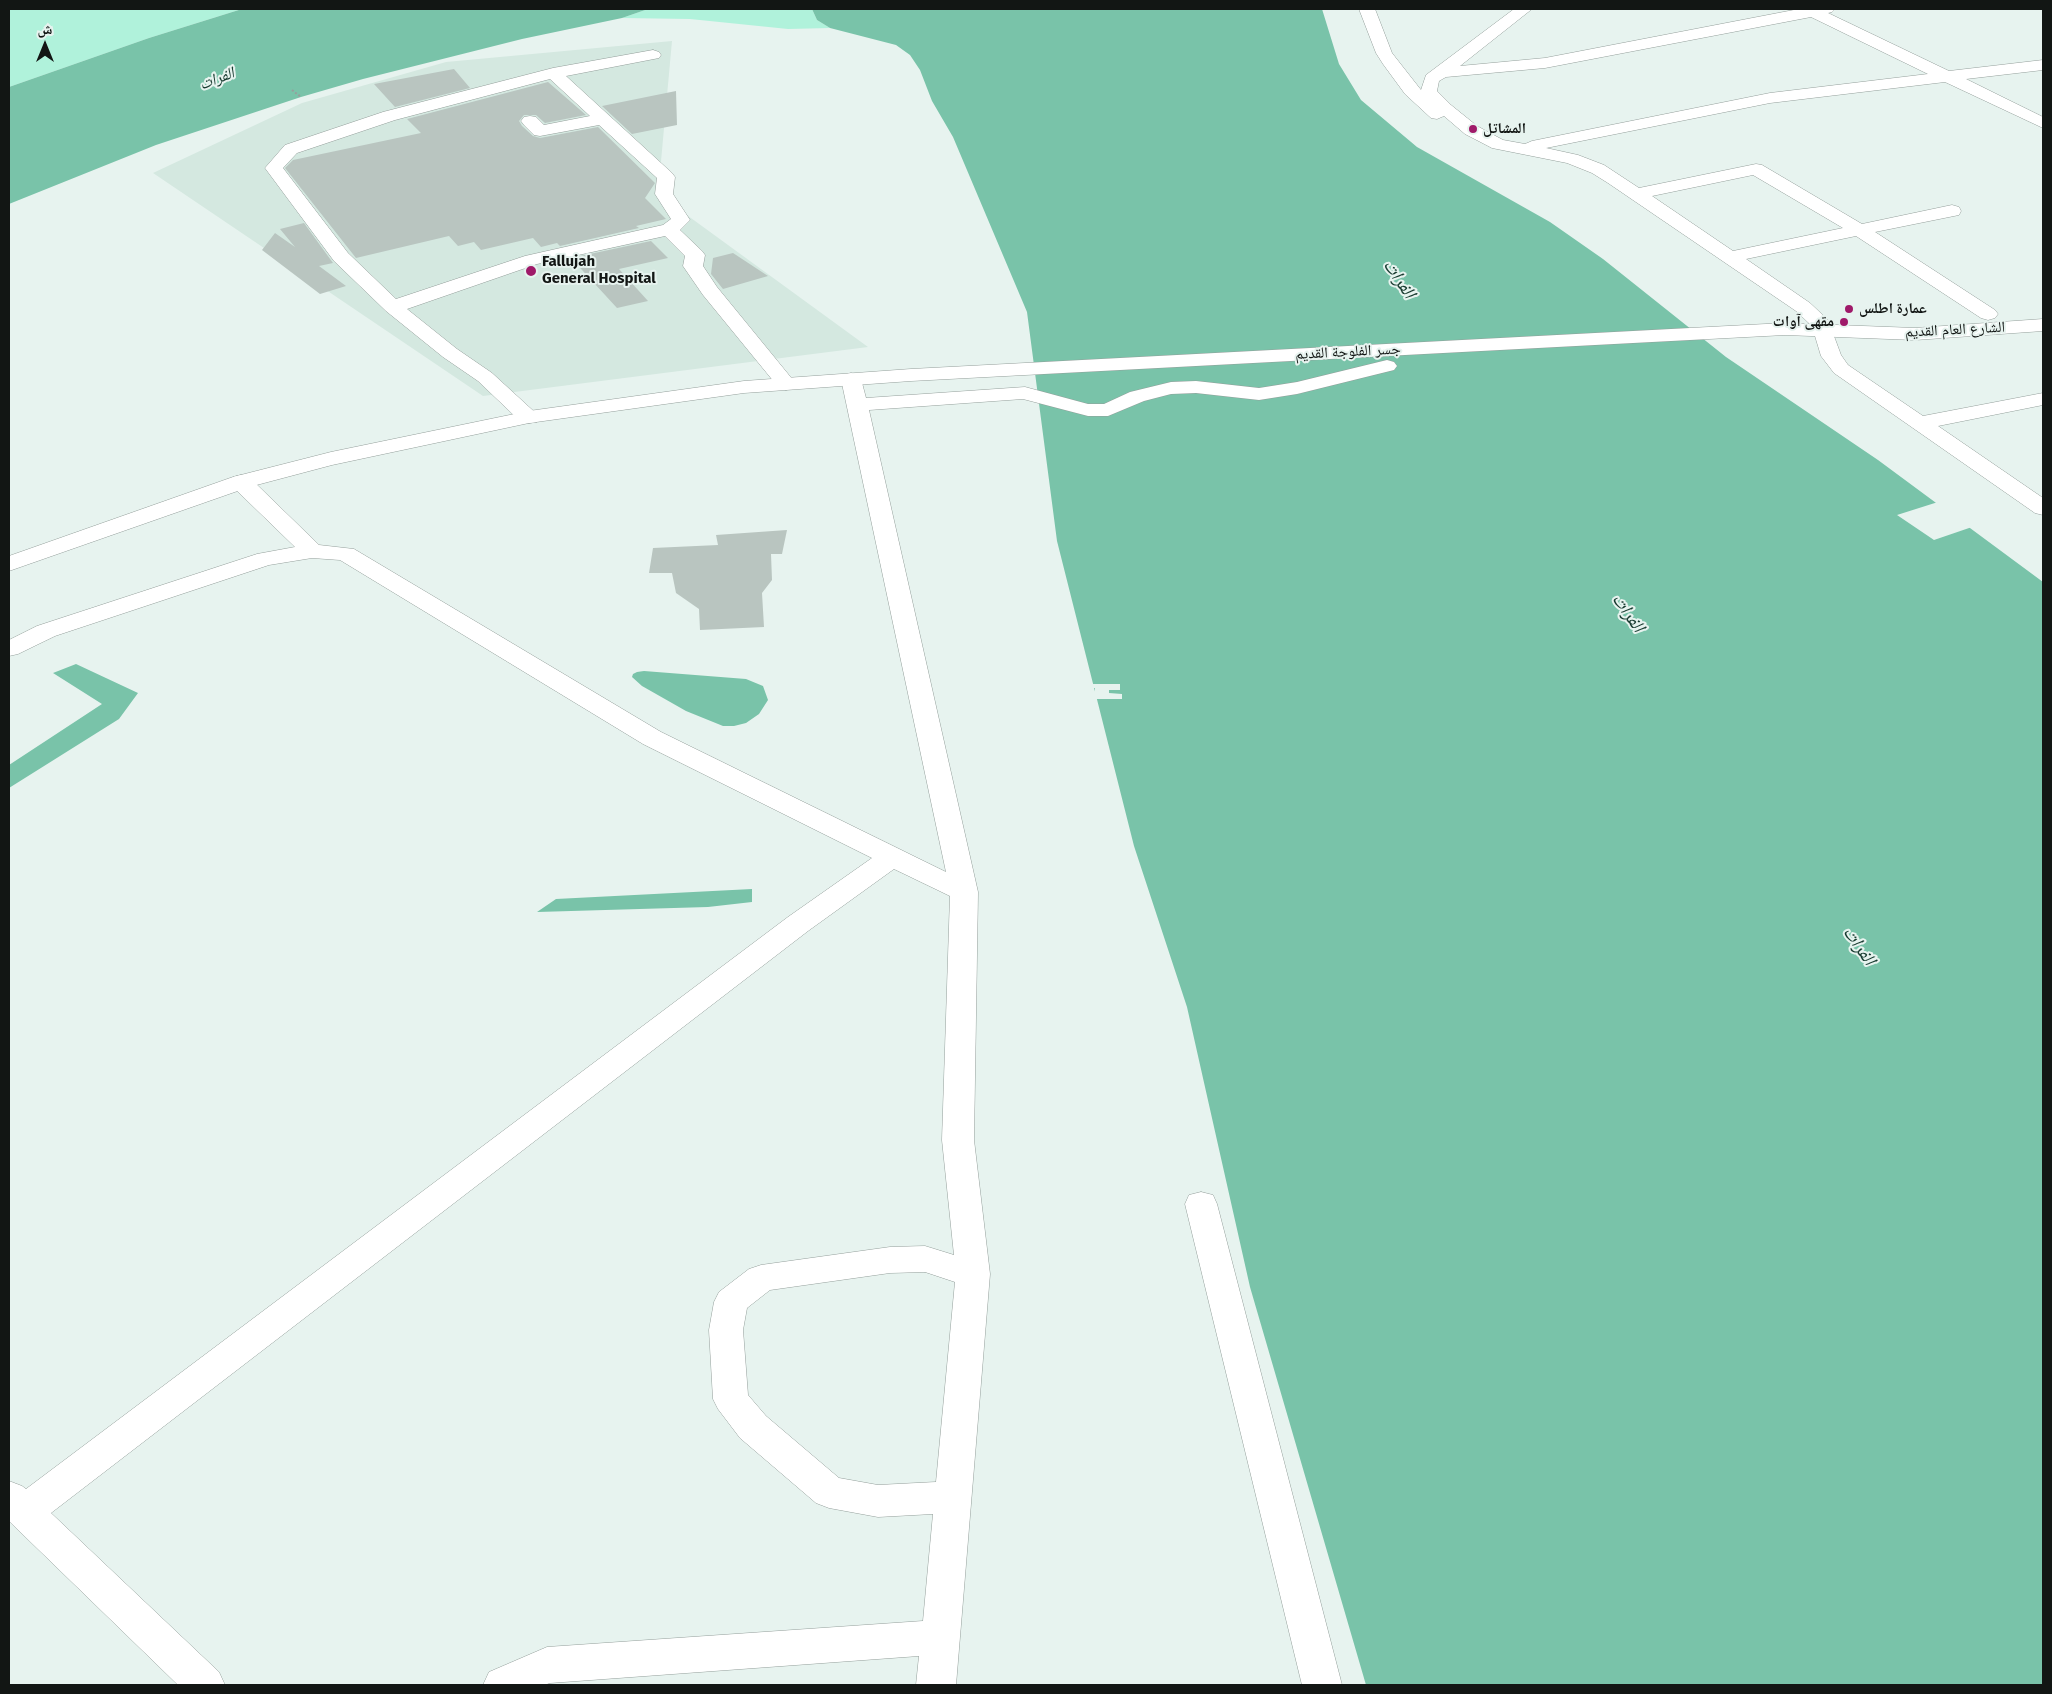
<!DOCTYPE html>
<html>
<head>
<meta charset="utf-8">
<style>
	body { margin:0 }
	#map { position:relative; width:2052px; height:1694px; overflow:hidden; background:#e7f3ef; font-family:"Fira Sans","Noto Naskh Arabic",sans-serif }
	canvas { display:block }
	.frame { position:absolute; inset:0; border:10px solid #121614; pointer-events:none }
	.north { position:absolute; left:20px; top:20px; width:50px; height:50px; -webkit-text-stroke:4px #e7f3ef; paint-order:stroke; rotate:0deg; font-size:14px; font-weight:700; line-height:20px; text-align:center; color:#121614 }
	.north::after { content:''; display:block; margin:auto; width:18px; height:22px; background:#121614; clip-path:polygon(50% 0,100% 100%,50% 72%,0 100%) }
</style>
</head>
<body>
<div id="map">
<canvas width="2052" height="1694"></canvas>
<div class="frame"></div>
<div class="north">ش</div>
</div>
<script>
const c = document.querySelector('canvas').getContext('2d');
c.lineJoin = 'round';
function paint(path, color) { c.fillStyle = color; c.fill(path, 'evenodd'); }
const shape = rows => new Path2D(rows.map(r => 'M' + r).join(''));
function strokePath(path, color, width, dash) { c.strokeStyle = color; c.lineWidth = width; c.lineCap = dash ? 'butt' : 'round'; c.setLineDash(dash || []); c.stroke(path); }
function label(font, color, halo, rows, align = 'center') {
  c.font = font + ' "Fira Sans","Noto Naskh Arabic",sans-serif'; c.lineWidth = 4; c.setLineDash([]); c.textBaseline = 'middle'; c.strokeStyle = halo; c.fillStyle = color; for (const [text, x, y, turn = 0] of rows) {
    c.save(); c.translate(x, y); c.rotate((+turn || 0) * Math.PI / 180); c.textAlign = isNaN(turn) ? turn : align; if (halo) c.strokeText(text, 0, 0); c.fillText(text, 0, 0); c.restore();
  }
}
const built = shape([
	[672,41,658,194,868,347,483,396,153,173,302,103,446,62]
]);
const green = shape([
	[9,9,242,9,149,38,9,87],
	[648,9,812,9,817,20,830,28,788,29,690,19,622,18]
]);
const water = shape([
	[242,9,648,9,622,18,522,39,363,79,301,97,156,145,9,204,9,87,149,38],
	[812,9,1322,9,1339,64,1361,100,1417,147,1550,222,1603,259,1726,357,1878,460,2043,582,2043,1685,1366,1685,1250,1287,1187,1007,1134,846,1057,541,1027,312,953,137,932,101,920,70,910,55,896,45,830,28,817,20],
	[76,664,138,693,119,719,9,788,9,765,102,704,53,673],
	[644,671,746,679,763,686,768,700,759,714,746,723,734,726,723,726,686,711,642,686,632,677,633,674,637,672],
	[752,889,752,902,708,907,537,912,556,899]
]);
const pier = shape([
	[1938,502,1972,527,1934,540,1897,515],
	[1091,684,1120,684,1120,690,1109,690,1109,693,1122,694,1122,699,1095,699,1093,693,1095,693,1095,688,1093,688]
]);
const building = shape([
	[454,69,470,88,395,107,374,84],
	[548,82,586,115,545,123,536,115,524,115,519,121,522,126,533,136,540,138,598,127,655,183,645,198,666,219,636,226,639,228,560,246,557,243,541,247,533,238,481,250,474,242,458,246,449,236,356,258,285,168,293,160,421,133,407,119],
	[676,91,677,125,632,134,602,106],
	[304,223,333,263,319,266,346,286,320,294,262,250,275,233,295,247,280,229],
	[651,241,668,258,619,269,648,301,617,308,571,258],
	[733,253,768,276,723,289,711,274,713,258],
	[787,530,782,554,771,554,772,580,762,593,764,627,700,630,699,609,676,593,672,573,649,573,653,548,718,545,716,535]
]);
const path = shape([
	[292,90,301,97]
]);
const minor = shape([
	[1359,9,1375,9,1392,53,1421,90,1426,75,1514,9,1532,9,1460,66,1545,58,1799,9,1835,9,1832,12,1828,13,1949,71,2043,60,2043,70,1966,79,2043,117,2043,128,1945,82,1770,103,1546,148,1578,155,1604,165,1639,188,1756,164,1762,165,1862,224,1952,205,1959,207,1961,211,1959,215,1875,232,1995,310,1998,314,1995,318,1988,320,1981,318,1856,236,1746,259,1810,303,1828,320,1841,355,1848,365,1923,416,2043,393,2043,405,1938,426,2043,498,2043,515,2035,513,1834,373,1821,356,1812,326,1796,311,1608,183,1592,173,1567,163,1492,148,1465,134,1444,116,1437,119,1431,118,1405,94,1383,64,1376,53,1359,9],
	[1811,17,1928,74,1770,93,1532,141,1525,144,1503,140,1477,126,1451,105,1437,91,1439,81,1446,77,1545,68,1811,17],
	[1753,175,1843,228,1733,251,1652,196,1753,175],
	[653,50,659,52,661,55,659,58,566,76,672,173,675,177,673,194,690,220,680,230,702,251,705,255,703,266,717,287,793,380,796,384,793,388,786,390,779,388,703,295,683,266,685,256,665,236,537,264,407,309,457,349,492,373,540,417,537,422,529,423,521,422,478,381,443,357,386,311,334,261,265,168,285,145,383,112,553,68,653,50],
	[550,79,590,116,544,125,536,117,530,116,524,117,521,121,524,125,534,135,540,136,599,125,657,178,655,194,671,219,663,225,525,256,396,299,348,253,283,168,297,153,395,120,550,79],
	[1387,360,1394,362,1397,366,1394,370,1297,394,1259,400,1196,393,1171,394,1144,401,1108,416,1088,416,1023,399,869,410,978,892,974,1140,990,1274,956,1685,916,1685,919,1656,550,1683,544,1685,483,1685,489,1672,547,1647,923,1621,933,1514,878,1517,829,1508,816,1503,740,1438,718,1409,713,1399,709,1330,714,1302,719,1292,749,1269,761,1265,890,1247,925,1246,954,1255,942,1140,950,896,894,869,808,931,51,1513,219,1672,225,1685,178,1685,11,1523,9,1521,9,1481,22,1486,26,1489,788,917,872,858,643,744,340,560,312,558,269,565,55,636,18,654,9,656,9,640,37,626,257,554,295,547,233,487,230,482,233,477,241,475,249,477,319,545,354,549,661,732,946,872,841,379,844,375,851,373,858,375,861,379,866,398,1025,387,1088,404,1104,404,1130,392,1171,382,1196,381,1259,388,1297,382,1387,360],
	[925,1272,955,1282,936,1482,878,1485,839,1478,766,1416,748,1395,743,1330,747,1308,770,1290,890,1273,925,1272],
	[1201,1192,1213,1195,1217,1204,1342,1685,1302,1685,1185,1204,1189,1195,1201,1192]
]);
const major = shape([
	[2043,319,2043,331,1915,340,1785,335,911,381,744,393,529,423,332,465,249,487,9,571,9,556,233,477,331,452,529,411,744,381,911,369,1785,323,1915,328,2043,319]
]);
const markers = [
	[1473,129,5,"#9f1969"],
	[531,271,6,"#9f1969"],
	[1849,309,5,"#9f1969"],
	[1844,322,5,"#9f1969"]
];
const farPoinames = [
	["المشاتل",1483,129],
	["Fallujah",542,262],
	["General Hospital",542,279],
	["عمارة اطلس",1859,309],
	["مقهى آوات",1834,322,"right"]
];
const farStreetnames = [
	["الشارع العام القديم",1955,330,-3],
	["جسر الفلوجة القديم",1348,352,-3]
];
const farWaternames = [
	["الفرات",217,79,-21]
];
const waterNames = [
	["الفرات",1399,279,56],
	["الفرات",1628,613,55],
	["الفرات",1859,946,55]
];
paint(built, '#d4e8e0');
paint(green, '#b0f2db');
paint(water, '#79c3a9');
paint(pier, '#e7f3ef');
paint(building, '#b9c5c0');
strokePath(minor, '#949f9b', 1);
strokePath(major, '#949f9b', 1);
strokePath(path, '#969f9c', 2, [2, 2]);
paint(minor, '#fff');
paint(major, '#fff');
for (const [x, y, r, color] of markers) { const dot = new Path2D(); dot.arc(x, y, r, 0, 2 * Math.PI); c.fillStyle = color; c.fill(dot); strokePath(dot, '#e7f3ef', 2); }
label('bold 15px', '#121614', '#e7f3ef', farPoinames, 'left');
label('15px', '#121614', '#e7f3ef', farStreetnames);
label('italic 16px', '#173a2f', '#e7f3ef', farWaternames);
label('italic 19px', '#173a2f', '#e7f3ef', waterNames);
</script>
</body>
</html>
